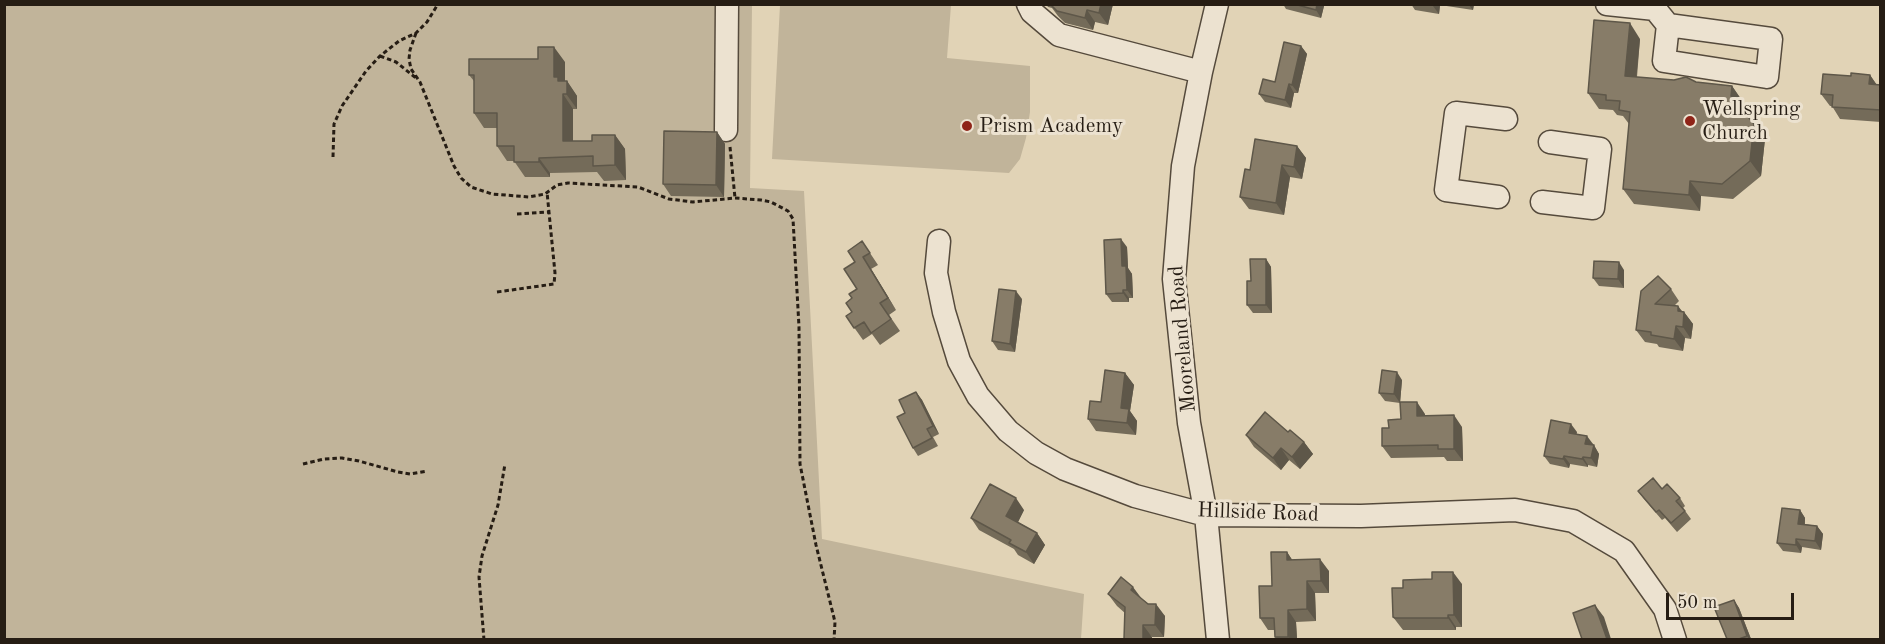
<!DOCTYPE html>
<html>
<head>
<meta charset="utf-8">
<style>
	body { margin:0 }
	#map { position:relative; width:1885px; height:644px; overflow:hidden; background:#e1d3b6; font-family:"Old Standard TT",serif }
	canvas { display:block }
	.frame { position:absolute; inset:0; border:6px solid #261d14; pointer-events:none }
	.scale { position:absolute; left:1666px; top:593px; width:128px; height:27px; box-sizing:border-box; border:3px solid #261d14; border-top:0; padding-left:8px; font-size:18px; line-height:21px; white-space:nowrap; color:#261d14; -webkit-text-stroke:4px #ece2d0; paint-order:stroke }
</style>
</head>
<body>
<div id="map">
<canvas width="1885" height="644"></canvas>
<div class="frame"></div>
<div class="scale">50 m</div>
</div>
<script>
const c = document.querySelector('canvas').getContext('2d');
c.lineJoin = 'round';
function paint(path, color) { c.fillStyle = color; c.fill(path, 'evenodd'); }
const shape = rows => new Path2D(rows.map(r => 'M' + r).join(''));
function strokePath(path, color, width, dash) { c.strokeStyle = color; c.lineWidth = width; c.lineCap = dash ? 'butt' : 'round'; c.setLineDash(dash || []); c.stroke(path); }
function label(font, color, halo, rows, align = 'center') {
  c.font = font + ' "Old Standard TT",serif'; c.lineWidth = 6; c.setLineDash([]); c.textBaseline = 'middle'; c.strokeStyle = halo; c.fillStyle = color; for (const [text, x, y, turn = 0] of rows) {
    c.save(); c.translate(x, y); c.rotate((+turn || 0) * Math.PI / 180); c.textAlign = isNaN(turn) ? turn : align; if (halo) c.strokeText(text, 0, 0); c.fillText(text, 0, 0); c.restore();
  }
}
const green = shape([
	[4,5,752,5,750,188,804,191,822,539,1084,594,1081,639,5,639],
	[780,5,951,5,947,58,1030,66,1030,112,1026,138,1020,159,1009,173,772,159]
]);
const path = shape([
	[416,33,410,50,409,59,411,69,420,82,454,166,461,178,471,187,492,194,529,197,545,194,557,185,568,183,638,187,669,199,693,202,735,198,761,200,771,202,788,211,793,219,799,327,800,464,816,545,835,622,834,640],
	[380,56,396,62,416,78],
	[730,147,735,198],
	[333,157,334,124,342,106,366,71,380,56,399,41,416,33,427,22,438,4],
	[517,214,549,212],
	[497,292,554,284,555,273,547,192],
	[303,464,324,459,342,458,359,461,398,472,410,474,427,471],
	[484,640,479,577,482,556,498,505,505,464]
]);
const minor = shape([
	[1028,4,1032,12,1059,35,1201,72],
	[1217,4,1201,72,1183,166,1174,279,1189,423,1206,515,1218,640],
	[1607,4,1655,9,1668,25,1771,39,1767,77,1664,61,1668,25],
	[726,130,727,4],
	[1498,197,1446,190,1456,113,1506,119],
	[1542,202,1593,208,1600,149,1550,142],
	[939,241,936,273,944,312,959,361,978,396,1008,431,1036,453,1065,469,1135,496,1206,515,1361,516,1515,510,1573,521,1624,551,1665,609,1675,640]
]);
const wall = shape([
	[1046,4,1113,4,1108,25,1095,22,1093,30,1065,23,1058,16,1052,8,1048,7],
	[1283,4,1323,4,1324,6,1321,18,1286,9],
	[1411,4,1474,4,1473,10,1440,5,1439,14,1415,10],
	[1640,39,1637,77,1732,86,1743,102,1742,109,1754,124,1765,139,1761,176,1733,199,1701,196,1700,211,1634,204,1623,189,1629,124,1623,116,1617,115,1613,110,1599,109,1588,93],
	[1301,46,1307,54,1298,93,1294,93,1291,108,1265,102,1259,94,1275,82],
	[565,62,565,81,567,81,577,96,577,109,573,109,573,141,592,141,615,135,625,149,626,180,604,181,597,172,550,173,550,177,525,177,514,161,507,161,497,146,497,128,484,128,474,113,474,81,469,75],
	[1870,75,1877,85,1881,85,1881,122,1840,119,1832,106,1830,106,1821,94,1851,76],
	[717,132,725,144,724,197,671,196,663,184],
	[1297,146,1306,158,1302,179,1290,177,1284,215,1249,209,1240,197,1250,170],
	[862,241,878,265,871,269,896,310,889,315,900,331,880,345,872,334,863,340,846,316,852,312,852,298,857,289,855,262],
	[1127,247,1128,268,1132,274,1133,298,1129,298,1129,302,1112,302,1106,294],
	[1266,259,1271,267,1272,313,1253,313,1247,305,1251,281],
	[1624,270,1624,288,1599,286,1593,278],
	[1671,289,1679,301,1674,306,1678,306,1682,311,1684,312,1693,324,1691,339,1685,338,1683,351,1659,347,1657,344,1645,342,1636,330,1641,291],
	[1022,299,1015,352,998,350,992,341],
	[1125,373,1134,385,1130,411,1137,421,1136,435,1096,431,1088,419],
	[1402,380,1400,403,1385,401,1379,393],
	[916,392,922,400,939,434,933,437,938,446,918,456,913,448,905,413],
	[1425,414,1425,416,1462,427,1463,461,1447,461,1444,457,1391,458,1382,446,1389,428,1401,419],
	[1288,432,1304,442,1313,454,1300,469,1289,460,1281,470,1254,447,1246,435],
	[1577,432,1576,434,1593,444,1599,454,1597,467,1588,465,1588,467,1570,464,1569,468,1550,464,1544,456],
	[1662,489,1680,498,1685,506,1683,508,1691,519,1677,532,1665,518,1662,520,1644,499,1638,491],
	[1024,510,1018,522,1037,533,1045,545,1034,564,1018,555,1014,549,979,530,971,518],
	[1800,510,1805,518,1805,524,1817,526,1823,534,1821,550,1802,547,1801,553,1783,551,1777,543],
	[1287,552,1292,560,1329,571,1329,593,1315,593,1316,621,1296,622,1297,639,1276,639,1275,637,1275,630,1268,630,1260,618,1272,586],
	[1462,584,1462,627,1456,627,1456,630,1403,630,1393,617],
	[1108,594,1142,599,1165,616,1164,637,1152,637,1117,606],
	[1734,600,1739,608,1751,639,1727,639]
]);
const shadedWall = shape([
	[1101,4,1113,4,1108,25,1099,13],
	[1317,4,1323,4,1324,6,1321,18,1316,10],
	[1433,4,1440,5,1439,14,1433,6],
	[1468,4,1474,4,1473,10],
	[1087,10,1095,22,1093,30,1085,18],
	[1630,23,1640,39,1635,91,1625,76],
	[1301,46,1307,54,1298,93,1292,85],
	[554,47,565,62,565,87,567,81,577,96,577,109,554,77],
	[1870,75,1878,87,1869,84],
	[1289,84,1294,93,1291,108,1285,100],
	[1732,86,1743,102,1742,111,1731,96],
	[563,94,573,109,573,156,563,141],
	[1754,124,1765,139,1761,176,1750,161],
	[717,132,725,144,724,197,716,185],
	[615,135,625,149,626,180,615,165],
	[1297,146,1306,158,1302,179,1294,167],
	[539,158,550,173,550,177,539,162],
	[1282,165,1290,177,1284,215,1276,203],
	[1690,181,1701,196,1700,211,1689,195],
	[1121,239,1127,247,1128,268,1132,274,1133,298,1127,290,1122,266],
	[863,257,871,269,896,310,888,298],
	[1266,259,1271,267,1272,313,1266,305],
	[1619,262,1624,270,1624,288,1618,279],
	[1123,290,1129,298,1129,302,1123,293],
	[1016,291,1022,299,1015,352,1010,344],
	[1678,306,1684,315,1684,312,1693,324,1691,339,1683,327,1678,311],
	[1676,326,1685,338,1683,351,1674,339],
	[1397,372,1402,380,1400,403,1394,394],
	[1125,373,1134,385,1130,411,1137,421,1136,435,1127,423,1121,408],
	[916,392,922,400,939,434,933,426],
	[1417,402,1425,414,1425,428,1417,416],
	[1454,415,1462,427,1463,461,1454,449],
	[1571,424,1577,432,1575,441,1569,433],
	[1587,436,1593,444,1591,452,1585,444],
	[1304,442,1313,454,1300,469,1292,457],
	[1594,445,1599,454,1597,467,1591,458],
	[1281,448,1289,460,1281,470,1273,458],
	[1564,456,1570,464,1569,468,1563,459],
	[1583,457,1588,465,1588,467,1582,459],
	[1016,498,1024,510,1015,528,1006,516],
	[1800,510,1805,518,1804,532,1798,524],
	[1817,526,1823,534,1821,550,1815,541],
	[1037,533,1045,545,1034,564,1026,552],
	[1796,539,1802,547,1801,553,1796,545],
	[1287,552,1295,564,1287,560],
	[1320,559,1329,571,1329,593,1321,581],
	[1453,572,1462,584,1462,627,1454,615],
	[1307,581,1315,593,1316,621,1307,609],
	[1133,587,1142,599,1131,590],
	[1734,600,1739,608,1751,639,1749,639,1747,636],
	[1156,604,1165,616,1164,637,1155,625],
	[1595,605,1604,617,1611,639,1607,639],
	[1288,610,1296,622,1297,639,1290,639,1288,637],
	[1448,615,1456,627,1456,630,1448,618],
	[1143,625,1152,637,1152,639,1143,639]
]);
const building = shape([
	[1050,4,1101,4,1099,13,1087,10,1085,18,1057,11,1050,4],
	[1294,4,1317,4,1316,10,1294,4],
	[1594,20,1630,23,1625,76,1674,80,1686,77,1696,82,1732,86,1731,96,1754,124,1750,161,1722,184,1690,181,1689,195,1623,189,1630,112,1619,110,1620,101,1606,100,1606,95,1588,93,1594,20],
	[1284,42,1301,46,1292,85,1289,84,1285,100,1259,94,1263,79,1275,82,1284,42],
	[538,47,554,47,554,77,558,77,558,81,567,81,567,94,563,94,563,141,592,141,592,135,615,135,615,165,593,166,593,156,539,158,539,162,514,162,514,146,497,146,497,113,474,113,474,75,469,75,469,59,538,59,538,47],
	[1851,73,1870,75,1869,84,1881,85,1881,110,1832,107,1833,95,1821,94,1823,74,1851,76,1851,73],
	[664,131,717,132,716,185,663,184,664,131],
	[1255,139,1297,146,1294,167,1282,165,1276,203,1240,197,1245,169,1250,170,1255,139],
	[1121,239,1122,266,1126,266,1127,290,1123,290,1123,293,1106,294,1104,240,1121,239],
	[862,241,870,253,863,257,888,298,880,303,891,319,871,333,864,322,854,328,846,316,852,312,846,303,852,298,849,294,857,289,844,269,855,262,848,251,862,241],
	[1250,259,1266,259,1266,305,1247,305,1247,281,1251,281,1250,259],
	[1594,261,1619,262,1618,279,1593,278,1594,261],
	[1658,276,1671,289,1655,304,1678,306,1678,311,1684,312,1683,327,1676,326,1674,339,1651,335,1651,332,1636,330,1641,291,1658,276],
	[999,289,1016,291,1010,344,992,341,999,289],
	[1105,370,1125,373,1121,408,1129,409,1127,423,1088,419,1090,401,1101,402,1105,370],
	[1382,370,1397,372,1394,394,1379,393,1382,370],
	[916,392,933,426,927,429,932,438,913,448,897,417,905,413,899,400,916,392],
	[1400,402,1417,402,1417,416,1454,415,1454,449,1438,449,1438,445,1382,446,1382,428,1389,428,1388,420,1401,419,1400,402],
	[1265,412,1288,432,1290,430,1304,442,1292,457,1281,448,1273,458,1246,435,1265,412],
	[1551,420,1571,424,1569,433,1587,436,1585,444,1594,445,1591,458,1583,457,1582,459,1564,456,1563,459,1544,456,1551,420],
	[1653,478,1662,489,1667,484,1680,498,1676,501,1685,511,1671,523,1659,510,1656,512,1638,491,1653,478],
	[990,484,1016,498,1006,516,1037,533,1026,552,1009,543,1011,540,971,518,990,484],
	[1782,508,1800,510,1798,524,1817,526,1815,541,1796,539,1796,545,1777,543,1782,508],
	[1271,552,1287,552,1287,560,1320,559,1321,581,1307,581,1307,609,1288,610,1288,637,1275,637,1274,618,1260,618,1259,586,1272,586,1271,552],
	[1432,572,1453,572,1454,615,1448,615,1448,618,1395,618,1393,617,1392,588,1403,588,1403,580,1432,579,1432,572],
	[1121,577,1133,587,1131,590,1148,604,1156,604,1155,625,1143,625,1143,639,1124,639,1125,607,1108,594,1121,577],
	[1734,600,1747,636,1739,639,1727,639,1714,607,1734,600],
	[1595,605,1607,639,1582,639,1573,613,1595,605]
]);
const markers = [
	[1690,121,6,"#8f2418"],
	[967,126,6,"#8f2418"]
];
const poiNames = [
	["Wellspring",1702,109],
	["Church",1702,133],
	["Prism Academy",979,126]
];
const streetNames = [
	["Mooreland Road",1183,339,-95],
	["Hillside Road",1258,513,2]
];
paint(green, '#c1b49a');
strokePath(minor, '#554a3c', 25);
strokePath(path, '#261d14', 3, [4.5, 3]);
strokePath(minor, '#ece2d0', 22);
paint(wall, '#746b59');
paint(shadedWall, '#5e5749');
paint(building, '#877c68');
strokePath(building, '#5e5749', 1.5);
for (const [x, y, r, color] of markers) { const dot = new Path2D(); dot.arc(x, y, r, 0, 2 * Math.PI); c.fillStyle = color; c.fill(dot); strokePath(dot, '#ece2d0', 2); }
label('21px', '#261d14', '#ece2d0', poiNames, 'left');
label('21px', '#261d14', '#ece2d0', streetNames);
</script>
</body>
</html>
